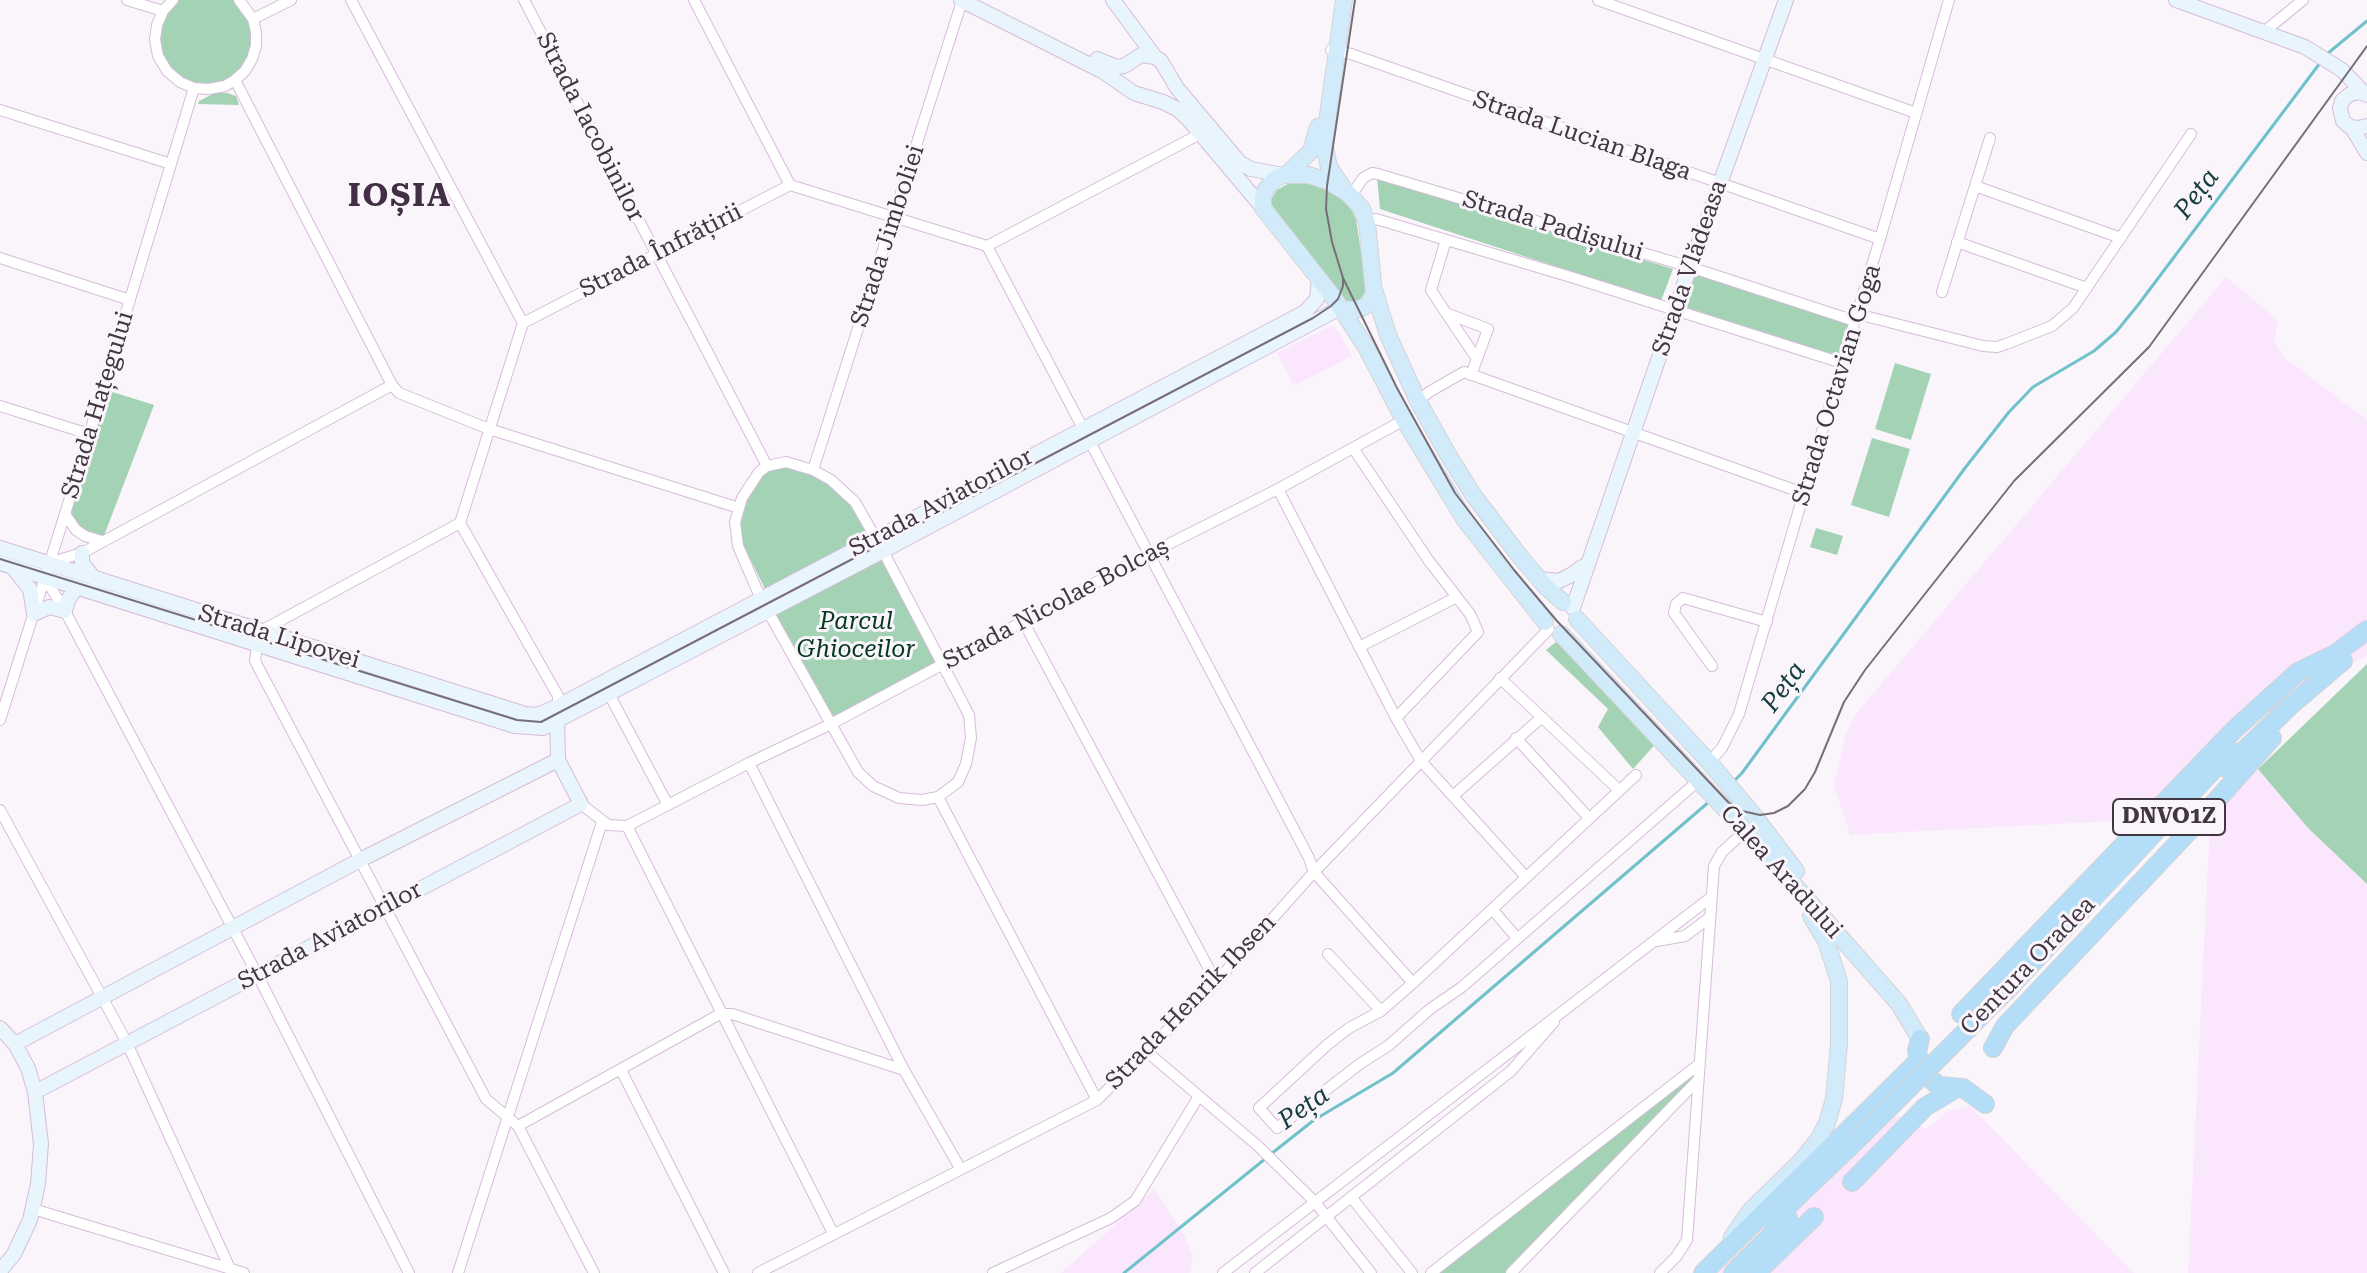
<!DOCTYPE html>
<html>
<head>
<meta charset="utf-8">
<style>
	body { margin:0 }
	canvas { display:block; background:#faf5fb }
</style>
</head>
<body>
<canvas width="2367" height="1273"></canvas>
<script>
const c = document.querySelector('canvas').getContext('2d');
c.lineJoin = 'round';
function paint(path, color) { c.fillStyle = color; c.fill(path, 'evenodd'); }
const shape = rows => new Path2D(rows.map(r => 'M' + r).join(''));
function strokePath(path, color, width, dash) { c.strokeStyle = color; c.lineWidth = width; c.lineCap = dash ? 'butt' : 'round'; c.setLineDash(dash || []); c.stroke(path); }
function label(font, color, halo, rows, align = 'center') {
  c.font = font + ' "Roboto Serif",serif'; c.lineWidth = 6; c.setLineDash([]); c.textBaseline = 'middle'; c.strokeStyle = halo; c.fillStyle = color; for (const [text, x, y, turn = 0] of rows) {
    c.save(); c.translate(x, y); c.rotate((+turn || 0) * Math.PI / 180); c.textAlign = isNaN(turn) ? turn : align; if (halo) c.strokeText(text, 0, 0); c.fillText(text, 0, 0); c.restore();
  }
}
const built = shape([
	[2226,277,2278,320,2274,342,2285,358,2367,420,2367,656,2260,703,2132,820,1850,835,1834,785,1845,737,1855,715],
	[1333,325,1341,336,1352,356,1294,386,1277,353],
	[2258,769,2308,828,2367,884,2367,1273,2188,1273,2210,822],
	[1876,1092,1904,1121,1926,1129,1948,1111,1970,1106,2134,1273,1693,1273],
	[1155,1189,1184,1235,1193,1256,1190,1273,1061,1273]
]);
const green = shape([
	[173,0,239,0,253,19,252,59,225,86,180,82,158,56,157,25],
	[215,93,227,93,236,96,239,105,198,104,199,101],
	[1377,177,1673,269,1661,301,1380,209],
	[1293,181,1310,182,1324,188,1336,194,1351,209,1356,219,1367,291,1361,300,1350,304,1341,301,1272,205,1272,198,1277,190],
	[1690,267,1855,321,1842,363,1675,310],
	[1895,363,1931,374,1911,440,1875,429],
	[103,389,154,405,102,541,85,536,65,514],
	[1872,438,1910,449,1889,517,1851,505],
	[795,466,828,481,850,503,870,538,767,593,741,540,739,524,743,506,758,479,769,468],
	[1816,528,1843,536,1837,555,1810,547],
	[883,551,942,664,831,724,767,610],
	[1556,642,1568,646,1660,739,1633,769,1598,727,1608,709,1546,650],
	[2367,664,2367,884,2308,828,2258,769],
	[1698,1065,1698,1080,1511,1273,1431,1273]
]);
const stream = shape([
	[2327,54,2367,21],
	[1734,781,1742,773,1965,468,2009,412,2033,387,2094,351,2116,332,2138,305,2320,63],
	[1271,1154,1314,1120,1393,1073,1710,801],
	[1124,1273,1265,1159]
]);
const street = shape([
	[127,0,163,11],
	[173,0,163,11,157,25,155,39,158,56,167,71,180,82,194,88,209,89,225,86,235,80,245,71,252,59,256,46,256,32,253,19,239,0],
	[351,0,523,323],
	[524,0,767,466],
	[694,0,790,185],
	[1598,0,1916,113],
	[253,19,291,0],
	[2265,31,2303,0],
	[1331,50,1351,54,1880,239],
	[0,110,171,164],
	[1975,186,2121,238],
	[1351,196,1363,178,1372,173,1378,174,1690,267,1855,321],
	[1367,223,1376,219,1571,277,1842,363],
	[1446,240,1431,290,1446,313,1488,329,1471,375],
	[1957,242,2087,288],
	[987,246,1309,858,1314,872,1413,983],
	[0,258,130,300],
	[1942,292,1990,138],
	[1446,313,1477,359],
	[1857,314,1983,346,1997,347,2006,344,2052,326,2073,308,2191,134],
	[392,385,399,393,489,429,739,508],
	[1418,401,1429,392,1464,372,1803,493],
	[0,406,89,434],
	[1353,448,1429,561,1470,614,1478,632,1396,718],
	[786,462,813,470,831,480,855,502,883,551,969,715,971,738,966,764,958,782,938,797,922,800,899,798,873,786,858,772,761,599,738,546,735,522,742,498,759,472,767,466,786,462],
	[813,470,962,1],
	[1278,489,1396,718,1421,761,1526,877],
	[65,514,76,530,85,536,102,541],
	[460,523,558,696,558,706],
	[49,563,82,553,392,385,235,80],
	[45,578,65,611,257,974,409,1273],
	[1023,621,1216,982],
	[1359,647,1457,597],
	[1712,666,1674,613,1676,604,1683,598,1767,622],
	[1500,678,1619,790],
	[609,694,668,805],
	[0,720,65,514,194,88],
	[1516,738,1589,818],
	[1709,762,1722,748,1739,714,1842,363,1880,239,1949,0],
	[749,763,904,1070,960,1168],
	[1636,775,1413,983,1381,1011,1349,1028,1327,1045,1259,1108,1277,1128,1361,1063,1388,1046,1430,1009,1462,987,1698,781],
	[1453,796,1542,717],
	[938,797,1097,1100],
	[581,804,608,825,627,826,749,763,831,724,1149,554,1278,489,1404,420],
	[0,810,127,1043,232,1273],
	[627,826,833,1233],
	[1492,909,1517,938],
	[1657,941,1685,936,1709,918],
	[1328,954,1381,1011],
	[621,1070,724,1273],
	[1199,1096,1258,1146,1314,1201,1371,1273],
	[518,1126,720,1014,732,1014,904,1070],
	[1351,1197,1412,1273],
	[33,1209,244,1273],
	[458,1273,602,822],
	[594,1273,518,1126,486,1099,255,661,257,645,261,631,460,523,523,323,790,185,987,246,1200,134],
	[758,1273,1097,1100,1216,982,1314,872,1549,629],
	[993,1273,1111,1218,1135,1201,1199,1096,1146,1051],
	[1223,1273,1710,898],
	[1255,1273,1511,1071,1554,1022],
	[1431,1273,1698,1065],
	[1511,1273,1698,1080],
	[1660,1273,1676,1257,1687,1240,1714,866,1722,852,1745,831]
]);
const secondary = shape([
	[961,0,1102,71,1134,93,1163,102,1177,109,1188,119,1263,208],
	[1113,0,1155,57,1161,61,1177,88,1240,163,1251,169,1283,175],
	[2176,0,2305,47,2342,70,2365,94],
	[1097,59,1117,67,1124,66,1141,55,1155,57],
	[2367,95,2360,92,2350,94,2342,101,2340,108,2343,121,2350,127,2359,128,2367,126],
	[2352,128,2367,153],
	[0,548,525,714,537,715,558,706,1305,312,1317,299,1319,279],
	[82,553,82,563,94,578],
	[0,563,515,726,543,728,883,551,1340,308],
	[13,568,30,589,34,614,49,607,65,611,68,600,76,588],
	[1539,579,1559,581,1571,575,1582,567],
	[1573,608,1690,267,1786,0],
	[0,1028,15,1044,28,1068,35,1092,41,1144,38,1184,30,1220,14,1254,0,1271],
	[15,1044,360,860,558,760],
	[35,1092,581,804,558,760,557,715]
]);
const primary = shape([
	[1344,0,1324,144,1329,167,1344,189],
	[1287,174,1311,151,1318,127],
	[1374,290,1388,335,1418,401,1447,453,1474,496,1518,554,1545,586,1563,602],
	[1341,309,1354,310,1362,308,1368,304,1374,294,1367,223,1362,209,1348,193,1327,181,1309,175,1283,175,1274,180,1266,189,1263,197,1263,208,1334,298,1366,347,1404,420,1465,520,1545,622],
	[1577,619,1709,762,1752,813,1796,871],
	[1561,634,1770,857,1899,1004,1920,1039],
	[1732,1237,1750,1211,1801,1161,1818,1140,1827,1123,1834,1099,1839,1044,1839,981,1826,941,1811,916]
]);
const highway = shape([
	[2325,662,2367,630],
	[2226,768,2290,706,2343,661],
	[2011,986,2231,751],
	[1961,1014,2234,730,2298,672,2333,655],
	[1920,1039,1917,1051,1919,1060,1928,1077,1939,1086,1963,1088,1985,1104],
	[1993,1048,2005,1026,2191,829,2272,738],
	[1852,1182,1925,1107,1955,1089],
	[1772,1221,1859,1138],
	[1703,1273,1919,1060],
	[1733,1273,1788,1218],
	[1756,1273,1814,1217]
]);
const tram = shape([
	[1355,0,1327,186,1326,209,1332,242,1343,278,1397,388,1455,493,1514,570,1557,621,1728,802,1742,811,1760,815,1774,813,1788,806,1805,789,1815,772,1844,702,1865,670,2014,481,2149,347,2367,46],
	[0,559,517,720,541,722,1313,318,1331,306,1338,299,1343,286,1343,277]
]);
const highwayBridge = shape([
	[1859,1138,2011,986]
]);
const shields = [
	[2169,817,112]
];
const shieldNames = [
	["DNVO1Z",2169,817]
];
const streetNames = [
	["Strada Iacobinilor",590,127,63],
	["Strada Lucian Blaga",1582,136,19],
	["Strada Padișului",1553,226,17],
	["Strada Jimboliei",888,236,-72],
	["Strada Înfrățirii",661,251,-27],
	["Strada Vlădeasa",1690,268,-71],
	["Strada Octavian Goga",1837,385,-73],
	["Strada Hațegului",98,405,-73],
	["Strada Aviatorilor",941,503,-28],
	["Strada Nicolae Bolcaș",1056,604,-28],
	["Strada Lipovei",279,637,17],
	["Calea Aradului",1781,872,48],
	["Strada Aviatorilor",330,936,-28],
	["Centura Oradea",2028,966,-46],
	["Strada Henrik Ibsen",1191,1002,-46]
];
const parkNames = [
	["Parcul",856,622],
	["Ghioceilor",856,650]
];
const waterNames = [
	["Peța",2197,194,-53],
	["Peța",1784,687,-54],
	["Peța",1304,1108,-35]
];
const districtNames = [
	["IOȘIA",400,197]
];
paint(built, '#fbe7fd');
paint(green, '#a3d2b5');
strokePath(stream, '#6fc2ca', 3);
strokePath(street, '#d6bcd9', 12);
strokePath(secondary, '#d6bcd9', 16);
strokePath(primary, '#d5d3d5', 18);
strokePath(highway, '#d5d3d5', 20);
strokePath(street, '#fff', 10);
strokePath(secondary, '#e8f5fd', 14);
strokePath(primary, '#d2ebfa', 16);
strokePath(highway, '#b4def7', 18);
strokePath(tram, '#786e79', 2);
strokePath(highwayBridge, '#d5d3d5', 20, []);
strokePath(highwayBridge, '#b4def7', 18);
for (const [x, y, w] of shields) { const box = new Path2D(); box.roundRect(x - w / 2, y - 18, w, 36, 6); c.fillStyle = '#faf5fb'; c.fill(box); strokePath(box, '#413642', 2); }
label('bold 22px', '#413642', null, shieldNames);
label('24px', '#413642', '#faf5fb', streetNames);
label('italic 24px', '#033720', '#faf5fb', parkNames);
label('italic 26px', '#153d40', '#faf5fb', waterNames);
c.letterSpacing = '2px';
label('bold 32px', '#422e45', '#faf5fb', districtNames);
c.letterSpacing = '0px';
</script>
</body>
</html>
